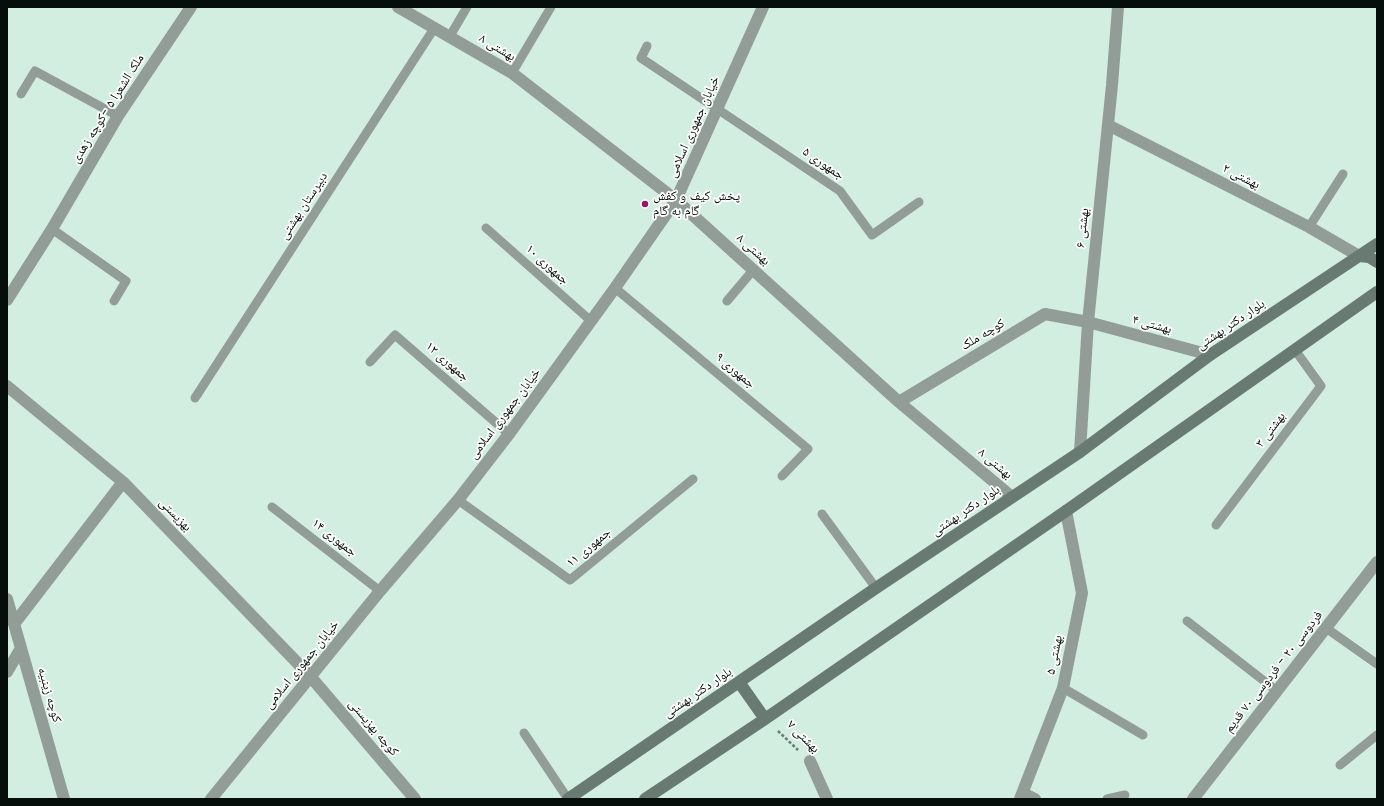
<!DOCTYPE html>
<html>
<head>
<meta charset="utf-8">
<style>
	body { margin:0 }
	#map { position:relative; width:1384px; height:806px; overflow:hidden; background:#d2eee1; font-family:Poppins,sans-serif }
	canvas { display:block }
	.frame { position:absolute; inset:0; border:8px solid #050e0a; pointer-events:none }
</style>
</head>
<body>
<div id="map">
<canvas width="1384" height="806"></canvas>
<div class="frame"></div>
</div>
<script>
const c = document.querySelector('canvas').getContext('2d');
c.lineJoin = 'round';
const shape = rows => new Path2D(rows.map(r => 'M' + r).join(''));
function strokePath(path, color, width, dash) { c.strokeStyle = color; c.lineWidth = width; c.lineCap = dash ? 'butt' : 'round'; c.setLineDash(dash || []); c.stroke(path); }
function label(font, color, halo, rows, align = 'center') {
  c.font = font + ' Poppins,"Noto Naskh Arabic",sans-serif'; c.lineWidth = 3.5; c.setLineDash([]); c.textBaseline = 'middle'; c.strokeStyle = halo; c.fillStyle = color; for (const [text, x, y, turn = 0] of rows) {
    c.save(); c.translate(x, y); c.rotate((+turn || 0) * Math.PI / 180); c.textAlign = isNaN(turn) ? turn : align; if (halo) c.strokeText(text, 0, 0); c.fillText(text, 0, 0); c.restore();
  }
}
const path = shape([
	[778,731,798,750]
]);
const lane = shape([
	[450,36,467,7],
	[647,46,641,58,840,191,872,235,919,202],
	[512,73,551,7],
	[21,94,35,71,118,116],
	[1309,227,1343,174],
	[486,228,591,321],
	[52,229,126,281,114,301],
	[615,288,808,449,782,476],
	[727,301,754,269],
	[370,362,395,335,509,434],
	[195,398,435,27],
	[458,500,570,580,693,479],
	[272,507,380,591],
	[822,514,876,588],
	[1216,525,1321,386,1295,350],
	[1187,621,1277,691],
	[1326,628,1377,664],
	[1063,688,1143,735],
	[524,733,568,799],
	[1340,765,1377,735],
	[1107,799,1125,795]
]);
const street = shape([
	[398,7,512,73,676,200,899,402,1012,497],
	[1108,125,1309,227,1359,256],
	[7,300,52,229,118,116,191,7],
	[7,386,123,482,310,676,415,799],
	[899,402,1045,314,1088,322,1210,355],
	[1080,452,1088,322,1112,85,1118,7],
	[7,599,64,799],
	[14,624,123,482],
	[7,672,21,648],
	[810,761,827,799],
	[1023,793,1035,799],
	[211,799,380,591,458,500,509,434,615,288,676,200,763,7],
	[1020,799,1063,688,1082,593,1066,511],
	[1193,799,1377,562]
]);
const secondary = shape([
	[1359,256,1369,257,1377,262],
	[739,682,765,719],
	[568,799,876,588,1080,452,1210,355,1377,244],
	[645,799,765,719,1066,511,1377,292]
]);
const markers = [
	[645,204,4,"#97176e"]
];
const streetNames = [
	["بهشتی ۸",497,48,31],
	["ملک الشعرا ۵ -کوچه زهدی",108,109,-58],
	["خیابان جمهوری اسلامی",694,127,-66],
	["جمهوری ۵",823,164,34],
	["بهشتی ۲",1241,177,27],
	["دبیرستان بهشتی",304,206,-57],
	["بهشتی ۶",1083,228,-84],
	["بهشتی ۸",753,250,42],
	["جمهوری ۱۰",547,265,42],
	["بهشتی ۴",1152,325,15],
	["بلوار دکتر بهشتی",1231,325,-34],
	["کوچه ملک",983,335,-31],
	["جمهوری ۱۲",447,362,41],
	["جمهوری ۹",735,371,40],
	["خیابان جمهوری اسلامی",505,414,-53],
	["بهشتی ۳",1271,430,-53],
	["بهشتی ۸",995,464,40],
	["بلوار دکتر بهشتی",966,511,-34],
	["بهزیستی",175,515,46],
	["جمهوری ۱۴",334,538,38],
	["جمهوری ۱۱",589,548,-40],
	["بهشتی ۵",1055,655,-79],
	["خیابان جمهوری اسلامی",302,665,-51],
	["فردوسی ۲۰ - فردوسی ۷۰ قدیم",1274,672,-52],
	["بلوار دکتر بهشتی",698,693,-34],
	["کوچه زینبیه",49,695,74],
	["کوچه بهزیستی",373,728,50],
	["بهشتی ۷",803,737,45]
];
const poiNames = [
	["پخش کیف و کفش",653,197],
	["گام به گام",653,212]
];
strokePath(path, '#687b72', 2.5, [3, 2]);
strokePath(lane, '#929d97', 9);
strokePath(street, '#929d97', 12);
strokePath(secondary, '#697a72', 12);
for (const [x, y, r, color] of markers) { const dot = new Path2D(); dot.arc(x, y, r, 0, 2 * Math.PI); c.fillStyle = color; c.fill(dot); strokePath(dot, '#fff', 1.5); }
label('13px', '#050e0a', '#fff', streetNames);
label('13px', '#050e0a', '#fff', poiNames, 'left');
</script>
</body>
</html>
